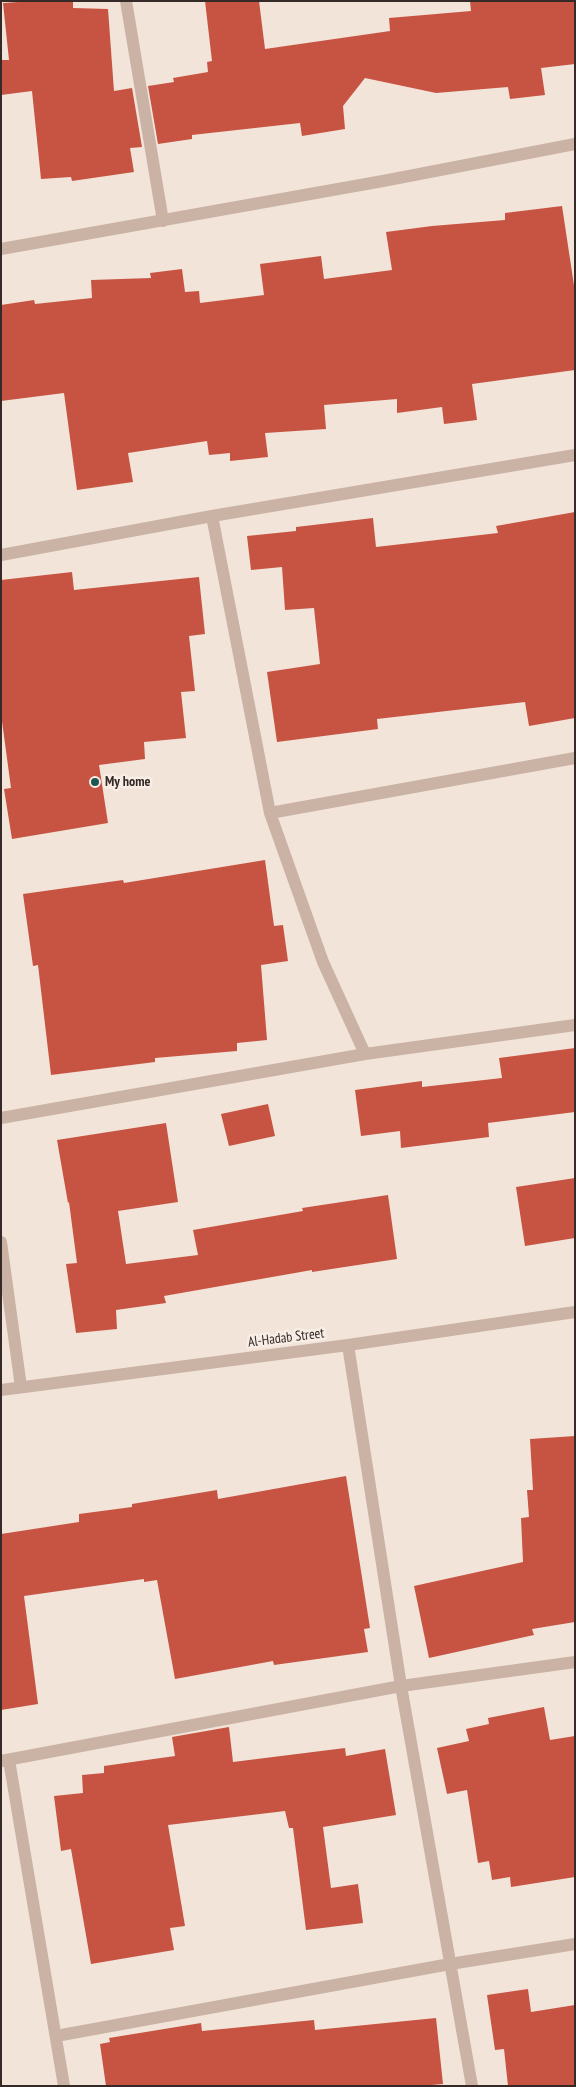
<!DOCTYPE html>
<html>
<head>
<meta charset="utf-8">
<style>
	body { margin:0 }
	#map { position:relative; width:576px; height:2087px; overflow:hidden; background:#f2e4d9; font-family:"PT Sans Narrow",sans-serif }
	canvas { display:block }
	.frame { position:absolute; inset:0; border:2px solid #352a27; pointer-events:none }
</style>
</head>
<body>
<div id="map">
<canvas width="576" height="2087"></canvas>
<div class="frame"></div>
</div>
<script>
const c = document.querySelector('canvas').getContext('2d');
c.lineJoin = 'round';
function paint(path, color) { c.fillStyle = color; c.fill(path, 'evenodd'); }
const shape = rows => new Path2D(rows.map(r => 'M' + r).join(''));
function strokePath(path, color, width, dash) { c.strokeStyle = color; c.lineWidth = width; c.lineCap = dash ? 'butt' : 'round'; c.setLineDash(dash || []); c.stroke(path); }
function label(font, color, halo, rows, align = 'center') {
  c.font = font + ' "PT Sans Narrow",sans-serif'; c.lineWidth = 5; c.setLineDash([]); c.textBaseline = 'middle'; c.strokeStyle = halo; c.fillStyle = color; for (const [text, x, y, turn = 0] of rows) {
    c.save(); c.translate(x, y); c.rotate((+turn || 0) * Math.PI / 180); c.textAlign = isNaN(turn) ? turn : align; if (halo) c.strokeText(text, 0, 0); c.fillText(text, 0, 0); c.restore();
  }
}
const building = shape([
	[33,1,73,1,73,8,108,9,114,91,132,88,142,147,130,148,134,172,72,181,71,177,41,179,32,91,1,95,1,60,9,60,3,3],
	[205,1,259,1,265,49,390,31,389,18,471,11,470,1,575,1,575,64,541,68,545,95,510,99,508,87,436,93,365,78,343,106,345,129,302,136,300,123,192,135,192,139,158,144,148,86,174,82,173,78,208,72,207,62,212,61],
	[562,206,575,292,575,370,472,384,477,420,444,424,442,407,397,413,397,399,324,405,326,429,265,433,268,457,230,461,230,453,209,455,207,441,128,453,133,482,77,490,64,393,1,401,1,305,34,300,35,304,92,298,91,280,151,278,150,273,182,269,185,292,199,291,200,303,264,295,260,264,321,256,324,279,392,270,386,232,432,226,505,220,505,213],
	[575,512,575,718,529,726,525,702,377,719,378,729,277,742,267,672,320,664,314,608,285,610,282,567,251,570,247,536,296,531,296,527,373,518,376,547,498,533,496,526],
	[72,572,74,590,199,577,205,634,189,636,195,691,181,692,186,738,144,742,145,759,99,765,108,823,12,839,4,789,11,788,1,714,1,580],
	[265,860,274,926,283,925,288,961,261,965,267,1040,237,1043,237,1051,155,1058,155,1062,51,1075,38,965,33,966,23,894,123,880,124,883],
	[575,1048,575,1112,488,1123,489,1137,401,1148,400,1131,361,1136,355,1090,422,1081,422,1087,502,1078,499,1058],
	[268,1104,275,1136,229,1146,221,1114],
	[166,1123,178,1202,118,1211,126,1264,198,1255,193,1230,303,1211,302,1208,388,1195,397,1259,312,1272,312,1270,164,1296,166,1303,116,1310,117,1329,76,1333,66,1264,77,1263,69,1202,68,1203,57,1140],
	[575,1178,575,1238,525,1246,516,1187],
	[575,1436,575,1622,532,1629,534,1635,429,1658,414,1586,523,1562,521,1518,529,1517,527,1490,533,1490,530,1439],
	[346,1476,370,1628,364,1629,368,1652,274,1665,273,1661,175,1679,157,1580,144,1582,144,1579,24,1596,38,1704,1,1710,1,1534,79,1522,79,1514,132,1507,132,1504,217,1490,218,1499],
	[544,1707,550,1740,575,1736,575,1877,511,1887,510,1877,492,1880,489,1861,478,1863,467,1790,447,1794,437,1748,469,1741,466,1729,489,1724,488,1718],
	[229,1727,233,1762,345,1748,346,1756,385,1749,396,1815,323,1827,331,1888,358,1884,363,1923,306,1930,293,1828,289,1828,285,1811,168,1825,185,1926,170,1928,174,1950,91,1964,71,1849,61,1851,54,1796,83,1793,82,1775,104,1773,104,1766,175,1756,172,1737],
	[528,1989,531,2012,575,2005,575,2086,508,2086,504,2049,495,2050,487,1995],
	[436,2018,443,2084,421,2086,106,2086,100,2044,110,2042,109,2038,201,2023,202,2031,314,2020,315,2030]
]);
const minor = shape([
	[126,1,163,221],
	[1,249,383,181,575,144],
	[212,516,270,813,323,962,365,1054],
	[1,555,212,516,575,455],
	[270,813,575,758],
	[1,1118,365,1054,575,1025],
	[1,1242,21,1387],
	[348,1345,401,1686,472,2086],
	[1,1390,348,1345,575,1312],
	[9,1760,64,2086],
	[1,1761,401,1686,575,1662],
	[56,2036,450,1964,575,1944]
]);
const markers = [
	[95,782,5,"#1c5754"]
];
const poiNames = [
	["My home",105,782]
];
const streetNames = [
	["Al-Hadab Street",286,1338,-7]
];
paint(building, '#c75442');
strokePath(minor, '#cab2a5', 12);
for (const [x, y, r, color] of markers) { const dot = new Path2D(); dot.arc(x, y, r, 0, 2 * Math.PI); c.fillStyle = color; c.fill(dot); strokePath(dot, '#f9eee6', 2); }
label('bold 14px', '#352a27', '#f9eee6', poiNames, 'left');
label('14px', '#352a27', '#f9eee6', streetNames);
</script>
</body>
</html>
